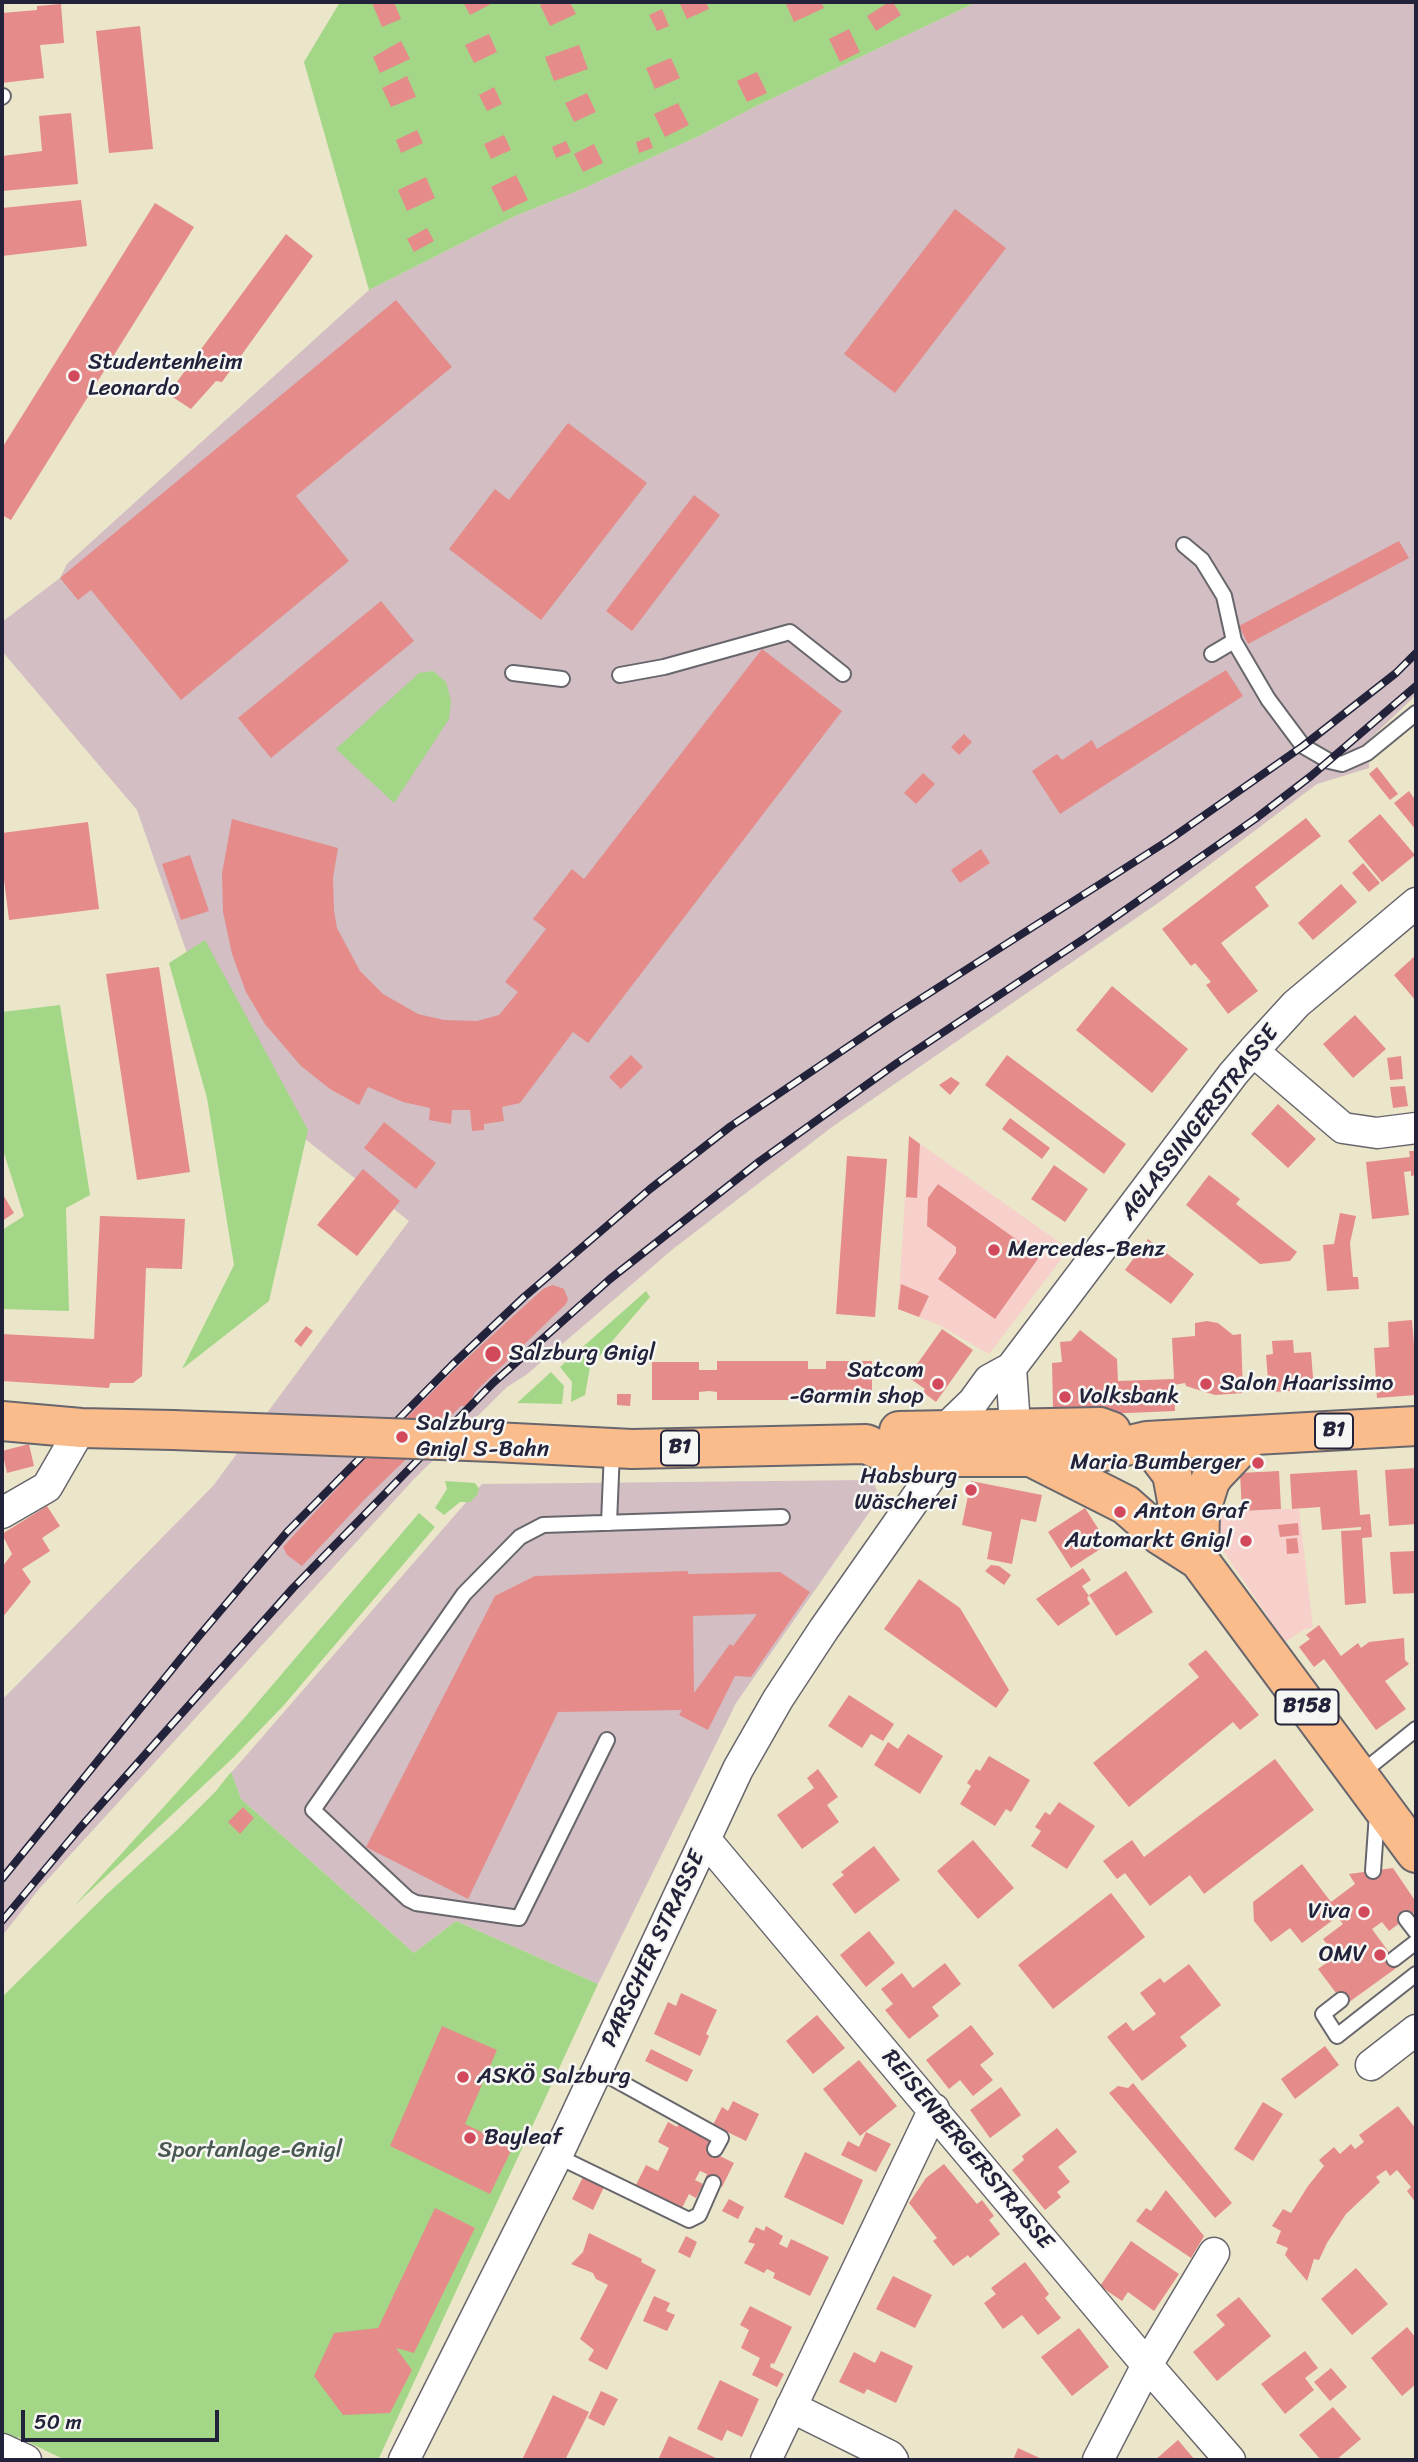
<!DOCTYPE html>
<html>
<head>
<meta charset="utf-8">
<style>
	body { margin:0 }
	#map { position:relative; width:1418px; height:2462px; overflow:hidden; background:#ebe5c9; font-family:Sriracha,sans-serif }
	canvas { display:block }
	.frame { position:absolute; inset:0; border:4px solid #22223b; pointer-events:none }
	.scale { position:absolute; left:21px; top:2410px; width:198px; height:32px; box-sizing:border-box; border:4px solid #22223b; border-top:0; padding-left:9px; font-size:21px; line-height:24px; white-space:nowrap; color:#22223b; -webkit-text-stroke:5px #f6f6f2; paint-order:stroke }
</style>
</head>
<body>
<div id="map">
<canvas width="1418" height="2462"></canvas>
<div class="frame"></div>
<div class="scale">50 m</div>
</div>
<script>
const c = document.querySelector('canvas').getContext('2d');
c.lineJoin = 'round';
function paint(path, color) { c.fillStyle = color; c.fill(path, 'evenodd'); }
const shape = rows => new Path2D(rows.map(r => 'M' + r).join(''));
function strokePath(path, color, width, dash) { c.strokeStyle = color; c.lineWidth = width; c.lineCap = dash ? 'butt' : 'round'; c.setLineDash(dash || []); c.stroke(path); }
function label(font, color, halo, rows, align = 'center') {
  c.font = font + ' Sriracha,sans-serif'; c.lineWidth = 5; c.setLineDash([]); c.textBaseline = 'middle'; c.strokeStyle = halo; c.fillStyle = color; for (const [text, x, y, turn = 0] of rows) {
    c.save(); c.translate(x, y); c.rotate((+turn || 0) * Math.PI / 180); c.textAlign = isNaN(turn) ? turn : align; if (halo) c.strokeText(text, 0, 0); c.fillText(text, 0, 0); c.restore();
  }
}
const built = shape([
	[909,1136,1069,1249,989,1354,941,1326,898,1309],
	[1299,1509,1313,1627,1303,1630,1285,1642,1220,1546,1215,1511]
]);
const industrial = shape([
	[977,2,1416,2,1416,695,1370,739,1369,768,1317,784,1161,901,832,1127,673,1249,526,1375,507,1387,414,1479,39,1889,2,1936,2,1700,213,1486,409,1221,281,1120,188,956,137,810,2,651,2,622,60,578,67,564,369,290,515,216,582,189,699,136,756,106],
	[872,1480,880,1497,736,1703,598,1984,456,1921,414,1953,241,1799,231,1773,482,1484]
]);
const green = shape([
	[340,2,977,2,756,106,699,136,582,189,515,216,369,290,304,62],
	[433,671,446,682,451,701,449,719,394,803,336,749,419,673],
	[205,940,308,1130,269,1301,182,1369,234,1265,207,1098,169,963],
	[60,1005,90,1195,66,1208,69,1311,2,1309,2,1230,24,1216,2,1147,2,1012],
	[646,1291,650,1297,590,1367,585,1395,571,1402,572,1382,560,1367],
	[551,1372,564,1386,562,1404,517,1403],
	[445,1481,475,1483,479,1489,477,1495,470,1502,460,1502,444,1515,435,1508,447,1489],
	[419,1513,435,1527,284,1705,234,1757,74,1906,246,1716],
	[231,1772,241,1799,414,1953,456,1921,598,1984,378,2460,65,2460,18,2437,14,2444,2,2439,2,1997,107,1894,177,1830,216,1791]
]);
const building = shape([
	[375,2,394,2,401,19,382,27,372,3],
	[463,2,490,2,491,4,470,15],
	[547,2,570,2,576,14,550,26,540,5],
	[679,2,706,2,709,9,687,19],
	[785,2,821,2,824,8,794,22],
	[889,2,893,2,901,15,876,31,867,16],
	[61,4,64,43,40,45,44,78,2,83,2,13,37,10,37,6],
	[662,9,669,26,657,31,649,15],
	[140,26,153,149,109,153,96,31],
	[849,29,860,52,840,62,829,39],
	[489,34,497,52,474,63,465,45],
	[401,41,410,59,380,73,373,57],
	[579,45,588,69,554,81,545,57],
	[671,58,680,78,655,89,646,68],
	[757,72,767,93,747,102,737,81],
	[407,76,416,97,391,107,382,88],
	[494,87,502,104,487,111,479,95],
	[587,93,596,112,574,122,565,103],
	[678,103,689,125,665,137,654,114],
	[71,113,78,184,2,191,2,156,42,151,39,116],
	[417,130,423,143,401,153,396,140],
	[504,135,511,150,491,159,484,144],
	[649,137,653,148,639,153,636,142],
	[566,141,571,152,556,158,552,147],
	[594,144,603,163,583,172,574,154],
	[516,175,528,200,503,212,491,187],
	[426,177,435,198,407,211,398,190],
	[81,200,87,246,2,256,2,208],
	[155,203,194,227,11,520,2,515,2,448],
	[955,209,1006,248,895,393,844,354],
	[427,228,434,241,414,252,407,239],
	[286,234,313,256,222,382,216,381,191,409,168,394],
	[396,300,452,367,296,496,349,561,181,700,91,590,78,600,60,578],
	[568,423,647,483,541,620,449,549,495,489,509,500],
	[694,495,720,515,632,631,606,611],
	[1399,541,1409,558,1248,644,1239,626],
	[381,601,414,641,271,758,238,718],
	[762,649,842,711,588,1043,573,1032,520,1103,502,1107,504,1121,484,1124,484,1130,472,1131,470,1110,452,1110,451,1124,429,1120,430,1108,403,1102,368,1087,359,1105,330,1089,301,1066,265,1024,246,992,232,954,223,912,222,873,232,819,338,848,333,878,334,910,337,928,360,971,383,994,418,1014,444,1020,477,1021,499,1015,518,992,505,982,546,929,533,919,572,869,584,879],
	[1226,670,1243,696,1060,814,1032,771,1057,754,1062,760,1092,740,1097,749],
	[964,734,972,742,959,755,951,747],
	[1377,767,1398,794,1390,800,1369,774],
	[923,773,935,784,916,804,904,793],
	[1409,791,1416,801,1416,830,1394,803],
	[1380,814,1415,855,1382,882,1348,841],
	[1306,818,1321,836,1255,887,1269,906,1221,943,1258,991,1228,1014,1206,985,1211,982,1195,963,1191,966,1162,929],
	[88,822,99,909,9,920,2,863,2,833],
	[981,849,990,863,960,883,951,870],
	[190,855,209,911,181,920,162,864],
	[1363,863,1380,883,1369,892,1352,873],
	[1341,884,1357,902,1313,940,1298,923],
	[1416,955,1416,1001,1394,975],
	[159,967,190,1172,137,1180,106,974],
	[1112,986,1188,1049,1152,1093,1076,1030],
	[1355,1015,1386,1049,1353,1078,1323,1044],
	[631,1055,643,1067,621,1089,609,1077],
	[1007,1055,1126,1144,1104,1174,985,1085],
	[1401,1056,1403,1079,1390,1080,1387,1058],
	[951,1077,960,1083,950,1095,939,1085],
	[1405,1086,1408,1106,1393,1108,1390,1087],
	[1278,1104,1316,1139,1288,1168,1251,1134],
	[1010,1118,1050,1148,1042,1159,1002,1129],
	[384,1122,436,1163,416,1189,364,1148],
	[909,1136,920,1144,917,1198,906,1197],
	[1409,1151,1416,1151,1416,1175,1411,1176,1411,1171,1404,1172,1409,1215,1372,1219,1366,1162,1410,1157],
	[847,1156,887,1159,875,1317,836,1314],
	[1054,1165,1088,1189,1065,1222,1031,1199],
	[363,1169,400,1201,357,1256,317,1225],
	[1209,1175,1240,1199,1236,1204,1297,1252,1290,1261,1260,1264,1186,1205],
	[938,1184,1040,1256,995,1319,938,1279,956,1253,956,1247,927,1226,928,1198],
	[2,1193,14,1213,2,1221],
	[1340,1213,1356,1216,1350,1243,1353,1277,1358,1277,1359,1289,1327,1291,1323,1245,1334,1244],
	[100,1216,185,1219,182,1269,146,1268,142,1376,133,1383,110,1383,109,1388,2,1381,2,1334,94,1339],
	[1148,1239,1194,1274,1171,1304,1125,1270],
	[901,1284,929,1296,919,1317,898,1309],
	[553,1285,564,1289,568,1299,566,1304,475,1392,468,1406,461,1406,365,1499,302,1566,287,1555,283,1547,350,1474,355,1465,359,1465,454,1370,543,1289],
	[1412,1320,1414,1345,1416,1345,1416,1395,1377,1398,1374,1348,1389,1347,1388,1322],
	[1207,1321,1218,1323,1233,1335,1241,1334,1243,1393,1215,1395,1186,1386,1185,1383,1174,1385,1175,1411,1103,1414,1056,1411,1053,1407,1052,1363,1062,1362,1060,1342,1071,1341,1080,1330,1117,1359,1118,1381,1174,1379,1172,1338,1195,1336,1195,1323],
	[306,1326,313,1331,301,1347,294,1341],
	[942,1329,973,1350,936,1402,923,1392,925,1389,908,1377],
	[1293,1340,1294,1353,1311,1352,1314,1390,1269,1392,1266,1355,1273,1354,1272,1341],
	[717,1361,808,1361,808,1369,826,1369,826,1361,872,1361,872,1399,826,1399,826,1391,807,1391,807,1400,717,1400,717,1392,709,1391,699,1392,699,1400,652,1400,652,1362,699,1362,699,1370,717,1370],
	[617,1394,631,1394,630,1406,617,1405],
	[29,1444,34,1466,7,1473,2,1451],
	[1416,1468,1416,1524,1389,1526,1385,1470],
	[1357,1470,1360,1515,1370,1514,1372,1537,1362,1538,1366,1603,1345,1605,1341,1531,1361,1530,1361,1527,1322,1530,1320,1507,1292,1509,1290,1474],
	[1279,1471,1281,1509,1242,1511,1240,1473],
	[971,1481,1042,1495,1036,1522,1021,1519,1012,1564,987,1559,992,1532,962,1525],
	[47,1506,60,1526,42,1538,50,1551,22,1569,31,1582,2,1618,2,1567,12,1554,2,1534],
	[1085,1508,1108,1544,1071,1568,1048,1532],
	[1298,1523,1299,1535,1280,1537,1278,1525],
	[1297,1538,1299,1553,1287,1554,1286,1539],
	[1416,1551,1416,1593,1393,1594,1390,1552],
	[991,1565,999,1566,1011,1575,1004,1585,985,1571],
	[1083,1568,1091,1580,1082,1586,1089,1596,1087,1598,1090,1604,1058,1626,1036,1599],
	[688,1571,688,1574,780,1572,810,1592,751,1677,735,1676,708,1730,679,1715,682,1710,558,1712,468,1899,366,1847,495,1596,535,1576],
	[757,1614,733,1646,730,1644,694,1693,693,1616],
	[1126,1571,1153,1612,1116,1636,1089,1595],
	[919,1579,960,1608,1009,1690,996,1708,884,1629],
	[1319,1625,1341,1656,1358,1643,1361,1648,1369,1642,1404,1638,1405,1660,1409,1664,1385,1681,1406,1709,1376,1730,1324,1659,1314,1667,1299,1647,1310,1639,1306,1635],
	[1206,1650,1259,1715,1240,1730,1233,1722,1129,1807,1093,1763,1199,1677,1188,1664],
	[849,1695,894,1724,883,1741,871,1734,862,1748,828,1726],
	[908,1734,943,1756,920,1794,874,1765,888,1742,898,1749],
	[989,1756,1030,1780,1011,1812,1006,1809,995,1826,960,1804,971,1786,967,1783,976,1769,980,1771],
	[1275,1759,1314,1810,1204,1894,1190,1875,1150,1906,1125,1873,1117,1879,1103,1861,1132,1840,1144,1857],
	[818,1769,838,1797,827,1805,839,1822,802,1849,777,1815,814,1788,807,1778],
	[1059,1802,1095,1826,1067,1869,1031,1846,1041,1831,1035,1827,1045,1812,1050,1815],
	[243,1807,254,1818,240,1834,228,1822],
	[973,1840,1014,1888,978,1919,937,1871],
	[874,1846,900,1880,855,1914,832,1884,844,1875,841,1872],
	[1302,1864,1331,1902,1355,1884,1349,1874,1393,1868,1416,1902,1416,1911,1389,1931,1382,1922,1372,1929,1399,1966,1345,2005,1318,1969,1336,1956,1323,1939,1343,1924,1337,1917,1302,1943,1290,1928,1271,1942,1254,1921,1253,1902],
	[1111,1893,1145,1937,1053,2009,1018,1965],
	[869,1931,895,1963,866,1987,840,1955],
	[945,1963,961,1984,932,2007,939,2016,909,2039,885,2010,893,2004,881,1989,902,1973,913,1988],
	[1189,1964,1221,2005,1180,2037,1187,2046,1142,2081,1107,2037,1126,2022,1133,2031,1156,2014,1140,1993,1160,1978,1164,1983],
	[681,1993,717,2010,706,2034,709,2036,700,2056,654,2034,668,2002,676,2006],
	[817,2015,845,2048,813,2074,786,2041],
	[971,2025,994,2054,980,2065,993,2080,973,2096,960,2080,949,2089,926,2060],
	[442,2026,497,2050,465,2124,513,2147,490,2194,390,2146],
	[1325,2046,1339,2065,1295,2099,1281,2079],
	[651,2049,693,2070,687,2082,645,2061],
	[859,2060,897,2106,860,2136,823,2089],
	[1133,2083,1232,2203,1215,2218,1109,2093,1118,2086,1128,2088],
	[1001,2087,1021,2115,990,2138,970,2110],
	[733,2101,759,2114,746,2141,713,2125,722,2107,728,2111],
	[1263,2102,1283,2114,1253,2161,1234,2149],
	[1398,2106,1416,2129,1416,2203,1407,2191,1411,2187,1397,2170,1390,2176,1386,2170,1376,2177,1380,2182,1346,2214,1327,2243,1319,2260,1314,2259,1307,2281,1285,2255,1288,2248,1276,2243,1281,2231,1272,2226,1283,2209,1291,2213,1308,2186,1324,2166,1319,2160,1334,2147,1340,2154,1351,2144,1355,2149,1364,2142,1359,2135],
	[668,2122,677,2127,680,2122,715,2140,710,2151,734,2163,722,2187,705,2179,707,2174,700,2171,695,2180,703,2184,696,2198,689,2194,682,2208,651,2193,650,2196,634,2189,646,2165,658,2171,669,2148,658,2142],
	[1057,2128,1077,2152,1058,2167,1070,2182,1057,2192,1061,2197,1045,2210,1012,2170,1024,2160,1022,2156],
	[866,2132,891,2144,876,2172,841,2155,848,2141,859,2147],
	[805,2152,863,2180,843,2225,784,2197],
	[944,2164,977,2204,982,2200,994,2216,989,2220,1000,2234,970,2258,968,2255,953,2266,933,2241,937,2238,909,2203,926,2178],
	[583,2177,604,2187,593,2210,572,2199],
	[1166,2190,1204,2236,1191,2258,1136,2221,1146,2208,1151,2211],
	[729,2199,744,2207,738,2219,722,2211],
	[435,2208,475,2228,414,2353,396,2348,412,2370,390,2413,343,2415,314,2376,334,2333,378,2328],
	[766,2226,783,2236,779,2244,787,2248,791,2239,829,2257,810,2296,773,2278,775,2273,767,2269,764,2273,744,2263,755,2244,748,2242,756,2227,764,2231],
	[589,2233,642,2259,641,2262,656,2270,607,2370,588,2360,594,2350,580,2339,608,2285,596,2279,593,2273,571,2264,583,2252],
	[686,2236,697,2242,690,2258,678,2252],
	[1131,2241,1179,2274,1154,2311,1128,2292,1122,2301,1100,2286],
	[1025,2262,1049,2294,1045,2298,1061,2318,1038,2335,1022,2315,1003,2329,984,2303,996,2294,991,2288],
	[1356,2268,1388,2304,1352,2335,1321,2299],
	[893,2276,932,2295,915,2328,876,2309],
	[654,2296,670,2303,666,2311,675,2315,667,2331,643,2321],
	[1239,2297,1271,2336,1217,2381,1193,2352,1225,2325,1216,2315],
	[750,2306,792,2327,774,2364,771,2363,770,2367,784,2374,777,2387,752,2375,760,2358,741,2348,749,2330,740,2325],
	[1407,2327,1416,2338,1416,2384,1402,2396,1371,2358],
	[1079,2328,1109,2367,1072,2396,1041,2357],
	[881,2351,913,2366,896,2403,867,2389,864,2394,839,2382,854,2352,875,2363],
	[1305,2351,1318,2368,1305,2378,1314,2390,1285,2414,1261,2384],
	[1331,2368,1347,2387,1330,2401,1314,2382],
	[720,2380,759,2399,742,2437,727,2430,722,2441,697,2429],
	[601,2391,618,2399,604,2426,588,2418],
	[553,2395,589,2412,565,2460,522,2460],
	[1333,2407,1361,2439,1336,2460,1321,2460,1299,2435],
	[669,2436,720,2460,658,2460],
	[1178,2440,1195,2460,1155,2460,1162,2454],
	[1018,2448,1044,2460,1013,2460]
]);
const lane = shape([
	[2,97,3,96],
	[1184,545,1202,560,1224,596,1234,641,1268,699,1303,746,1329,761,1342,764,1367,753,1416,713],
	[1212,654,1234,641],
	[513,673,562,679],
	[620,675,664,667,790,632,843,674],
	[609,1523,612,1451],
	[607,1740,519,1918,416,1903,408,1899,313,1810,464,1594,520,1537,543,1525,782,1517],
	[1359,1775,1416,1729],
	[1373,1871,1377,1814],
	[1406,1919,1416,1932],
	[1394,1959,1416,1942],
	[1341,2000,1323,2014,1337,2036,1416,1974],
	[598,2070,721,2138,715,2149],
	[557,2156,689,2220,699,2215,713,2183]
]);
const street = shape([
	[1253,1051,1343,1128,1377,1133,1416,1128],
	[1011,1368,1014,1411,1018,1429],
	[945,1429,973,1402,989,1380,1011,1368,1233,1074,1253,1051,1296,1004,1416,903],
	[2,1513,47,1487,81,1428],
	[705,1839,1147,2365,1230,2460],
	[1371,2065,1416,2030],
	[791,2407,890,2456,893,2460],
	[2,2449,26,2460],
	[404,2460,557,2156,738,1769,778,1699,824,1629,932,1475,929,1456],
	[766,2460,934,2109],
	[1098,2460,1147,2365,1214,2253]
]);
const primary = shape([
	[2,1421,81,1428,173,1430],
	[899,1431,1100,1427,1111,1431],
	[1147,1441,1172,1474,1181,1522,1199,1560,1416,1853],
	[494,1442,632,1449,866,1444,895,1457,1032,1457,1100,1452,1147,1441,1416,1426],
	[1035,1459,1126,1505,1160,1535,1199,1560],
	[1199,1551,1200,1513,1210,1481,1215,1474,1251,1436]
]);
const rail = shape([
	[2,1879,199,1636,287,1532,452,1365,524,1297,650,1189,731,1126,892,1017,1169,840,1303,746,1396,673,1416,653],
	[2,1921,79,1829,293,1588,493,1383,610,1279,760,1161,897,1063,1088,936,1255,819,1311,776,1416,686]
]);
const primaryBridge = shape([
	[173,1430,494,1442]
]);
const markers = [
	[74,376,7,"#d1495b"],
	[994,1250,7,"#d1495b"],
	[493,1354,9,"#d1495b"],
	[938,1384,7,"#d1495b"],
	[1206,1384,7,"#d1495b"],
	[1065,1397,7,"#d1495b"],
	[402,1437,7,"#d1495b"],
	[1258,1463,7,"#d1495b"],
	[971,1490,7,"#d1495b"],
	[1120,1512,7,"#d1495b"],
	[1246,1541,7,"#d1495b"],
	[1364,1912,7,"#d1495b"],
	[1380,1955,7,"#d1495b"],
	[463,2077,7,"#d1495b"],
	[470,2138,7,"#d1495b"]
];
const shields = [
	[1334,1431,38],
	[680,1448,38],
	[1307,1707,63]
];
const shieldNames = [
	["B1",1334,1431],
	["B1",680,1448],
	["B158",1307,1707]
];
const poiNames = [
	["Studentenheim",88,363],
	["Leonardo",88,389],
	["Mercedes-Benz",1008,1250],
	["Salzburg Gnigl",509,1354],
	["Satcom",924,1371,"right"],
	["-Garmin shop",924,1397,"right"],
	["Salon Haarissimo",1220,1384],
	["Volksbank",1079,1397],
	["Salzburg",416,1424],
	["Gnigl S-Bahn",416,1450],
	["Maria Bumberger",1244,1463,"right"],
	["Habsburg",957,1477,"right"],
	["Wäscherei",957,1503,"right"],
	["Anton Graf",1134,1512],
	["Automarkt Gnigl",1232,1541,"right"],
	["Viva",1350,1912,"right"],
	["OMV",1366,1955,"right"],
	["ASKÖ Salzburg",477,2077],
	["Bayleaf",484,2138]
];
const streetNames = [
	["AGLASSINGERSTRASSE",1200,1123,-52],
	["PARSCHER STRASSE",654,1949,-65],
	["REISENBERGERSTRASSE",967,2150,50]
];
const parkNames = [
	["Sportanlage-Gnigl",250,2151]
];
paint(built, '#f7d0cc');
paint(industrial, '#d2bec3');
paint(green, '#a3d787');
paint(building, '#e58c8b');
strokePath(lane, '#68666d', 18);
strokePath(street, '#68666d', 33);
strokePath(primary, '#68666d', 42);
strokePath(lane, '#fff', 14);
strokePath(street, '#fff', 30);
strokePath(primary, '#f9bc8a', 38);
strokePath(rail, '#22223b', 8);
strokePath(rail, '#f6f6f2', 5, [16]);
strokePath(primaryBridge, '#68666d', 42, []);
strokePath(primaryBridge, '#f9bc8a', 38);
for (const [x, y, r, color] of markers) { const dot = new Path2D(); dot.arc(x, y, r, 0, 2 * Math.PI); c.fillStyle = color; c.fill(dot); strokePath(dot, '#f6f6f2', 2.5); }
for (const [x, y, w] of shields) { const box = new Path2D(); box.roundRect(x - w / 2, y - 17.5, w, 35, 5); c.fillStyle = '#f6f6f2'; c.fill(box); strokePath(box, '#22223b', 2); }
label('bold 21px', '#22223b', null, shieldNames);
label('23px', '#22223b', '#f6f6f2', poiNames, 'left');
label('23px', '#22223b', '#f6f6f2', streetNames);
label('23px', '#495852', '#f6f6f2', parkNames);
</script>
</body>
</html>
